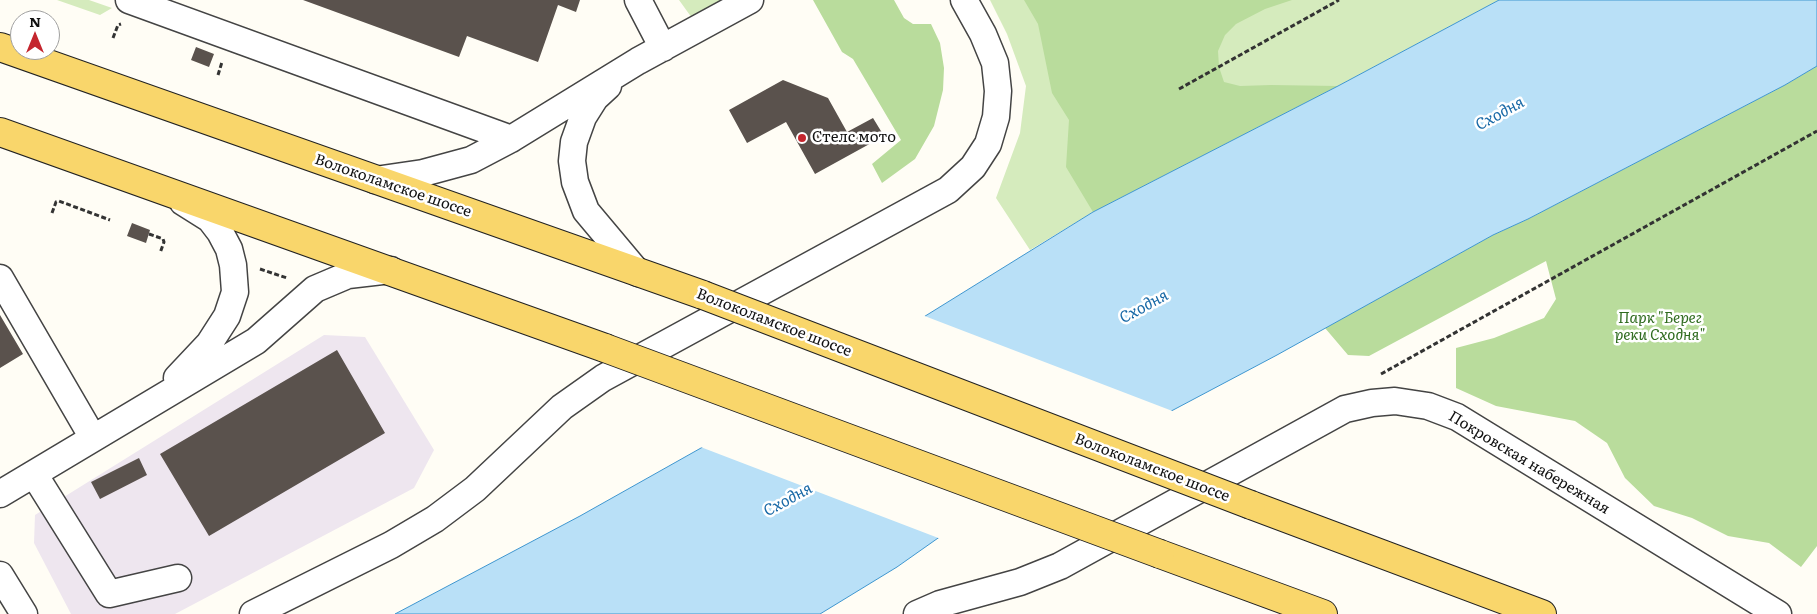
<!DOCTYPE html>
<html>
<head>
<meta charset="utf-8">
<style>
	body { margin:0 }
	#map { position:relative; width:1817px; height:614px; overflow:hidden; background:#fffdf5; font-family:Literata,serif }
	canvas { display:block }
	.north { position:absolute; left:10px; top:10px; width:50px; height:50px; box-sizing:border-box; background:#fff; border:1px solid #a0a0a0; border-radius:50%; rotate:0deg; font-size:14px; font-weight:700; line-height:20px; text-align:center; color:#111 }
	.north::after { content:''; display:block; margin:auto; width:18px; height:22px; background:#c4262e; clip-path:polygon(50% 0,100% 100%,50% 72%,0 100%) }
</style>
</head>
<body>
<div id="map">
<canvas width="1817" height="614"></canvas>
<div class="north">N</div>
</div>
<script>
const c = document.querySelector('canvas').getContext('2d');
c.lineJoin = 'round';
function paint(path, color) { c.fillStyle = color; c.fill(path, 'evenodd'); }
const shape = rows => new Path2D(rows.map(r => 'M' + r).join(''));
function strokePath(path, color, width, dash) { c.strokeStyle = color; c.lineWidth = width; c.lineCap = dash ? 'butt' : 'round'; c.setLineDash(dash || []); c.stroke(path); }
function label(font, color, halo, rows, align = 'center') {
  c.font = font + ' Literata,serif'; c.lineWidth = 5; c.setLineDash([]); c.textBaseline = 'middle'; c.strokeStyle = halo; c.fillStyle = color; for (const [text, x, y, turn = 0] of rows) {
    c.save(); c.translate(x, y); c.rotate((+turn || 0) * Math.PI / 180); c.textAlign = isNaN(turn) ? turn : align; if (halo) c.strokeText(text, 0, 0); c.fillText(text, 0, 0); c.restore();
  }
}
const industrial = shape([
	[324,335,365,337,434,450,414,488,175,614,71,614,34,543,35,515]
]);
const green = shape([
	[57,0,89,0,112,8,100,15],
	[679,0,727,0,692,18],
	[990,0,1499,0,1338,86,1093,212,1030,250,996,198,1020,133,1026,86,1007,34]
]);
const forest = shape([
	[813,0,894,0,904,18,913,24,931,24,940,43,944,68,943,90,934,126,915,159,882,183,872,164,901,140,853,59,842,52],
	[1024,0,1292,0,1265,9,1236,24,1225,35,1218,51,1219,67,1224,82,1240,86,1271,85,1338,86,1093,212,1066,167,1069,120,1052,93,1038,24],
	[1817,66,1817,546,1801,567,1769,543,1728,536,1692,518,1654,506,1625,478,1607,443,1575,421,1496,406,1456,388,1456,348,1494,338,1544,318,1556,299,1546,261,1369,356,1348,355,1325,328,1493,235,1528,219,1785,85]
]);
const water = shape([
	[1499,0,1817,0,1817,66,1785,85,1528,219,1493,235,1277,355,958,524,897,567,820,614,395,614,580,516,733,430,922,318,1093,212,1338,86,1499,0]
]);
const pier = shape([
	[922,315,1175,412,959,526,941,539,698,446]
]);
const building = shape([
	[303,0,580,0,576,12,558,5,538,62,467,36,459,57],
	[196,47,214,54,209,67,191,60],
	[783,80,828,98,847,132,873,118,884,136,815,174,786,122,747,143,729,110],
	[132,223,150,230,146,243,127,236],
	[0,315,23,354,0,368],
	[337,350,385,433,209,536,160,454],
	[139,458,147,475,100,499,91,482]
]);
const path = shape([
	[113,38,118,25,121,24],
	[218,75,222,62],
	[1179,89,1339,0],
	[52,213,56,202,59,201,110,220],
	[149,234,163,239,164,242,160,253],
	[260,269,287,278],
	[1381,374,1817,131]
]);
const minor = shape([
	[129,0,511,139],
	[638,0,663,48],
	[608,86,595,98,583,117,574,142,572,161,575,182,586,211,638,273],
	[375,180,423,173,471,160,511,139,638,61,750,0],
	[0,278,93,438],
	[177,378,209,344,227,316,235,292,233,265,229,249,220,232,210,219,183,202],
	[34,474,109,594,178,578],
	[0,494,256,341,315,289,348,275,391,270],
	[0,575,24,614],
	[253,614,391,545,435,519,475,489,562,407,603,378,948,190,973,167,988,144,996,117,998,91,995,63,983,34,964,0],
	[917,614,940,604,1020,582,1060,566,1345,409,1372,403,1395,401,1428,406,1457,417,1778,614]
]);
const major = shape([
	[0,47,703,295],
	[0,132,605,348],
	[1251,505,1542,614],
	[1160,554,1323,614]
]);
const majorBridge = shape([
	[703,295,1251,505],
	[605,348,1160,554]
]);
const markers = [
	[802,138,5,"#c4262e"]
];
const poiNames = [
	["Стелс мото",812,138]
];
const streetNames = [
	["Волоколамское шоссе",393,186,19],
	["Волоколамское шоссе",774,323,21],
	["Покровская набережная",1529,463,31],
	["Волоколамское шоссе",1152,468,21]
];
const parkNames = [
	["Парк \"Берег",1660,319],
	["реки Сходня\"",1660,336]
];
const waterNames = [
	["Сходня",1500,114,-29],
	["Сходня",1144,307,-29],
	["Сходня",788,500,-29]
];
paint(industrial, '#eee6ef');
paint(green, '#d5ebbd');
paint(forest, '#b9dc9c');
paint(water, '#b9e0f7');
strokePath(water, '#3f96cf', 1);
paint(pier, '#fffdf5');
paint(building, '#5a524d');
strokePath(minor, '#444', 29);
strokePath(major, '#222', 30);
strokePath(path, '#333', 3, [5, 2.5]);
strokePath(minor, '#fff', 26);
strokePath(major, '#f9d66b', 28);
strokePath(majorBridge, '#222', 30, []);
strokePath(majorBridge, '#f9d66b', 28);
for (const [x, y, r, color] of markers) { const dot = new Path2D(); dot.arc(x, y, r, 0, 2 * Math.PI); c.fillStyle = color; c.fill(dot); strokePath(dot, '#fff', 2); }
label('15px', '#111', '#fff', poiNames, 'left');
label('15px', '#111', '#fff', streetNames);
label('italic 15px', '#2f6b1f', '#fff', parkNames);
label('italic 16px', '#1768a6', '#fff', waterNames);
</script>
</body>
</html>
